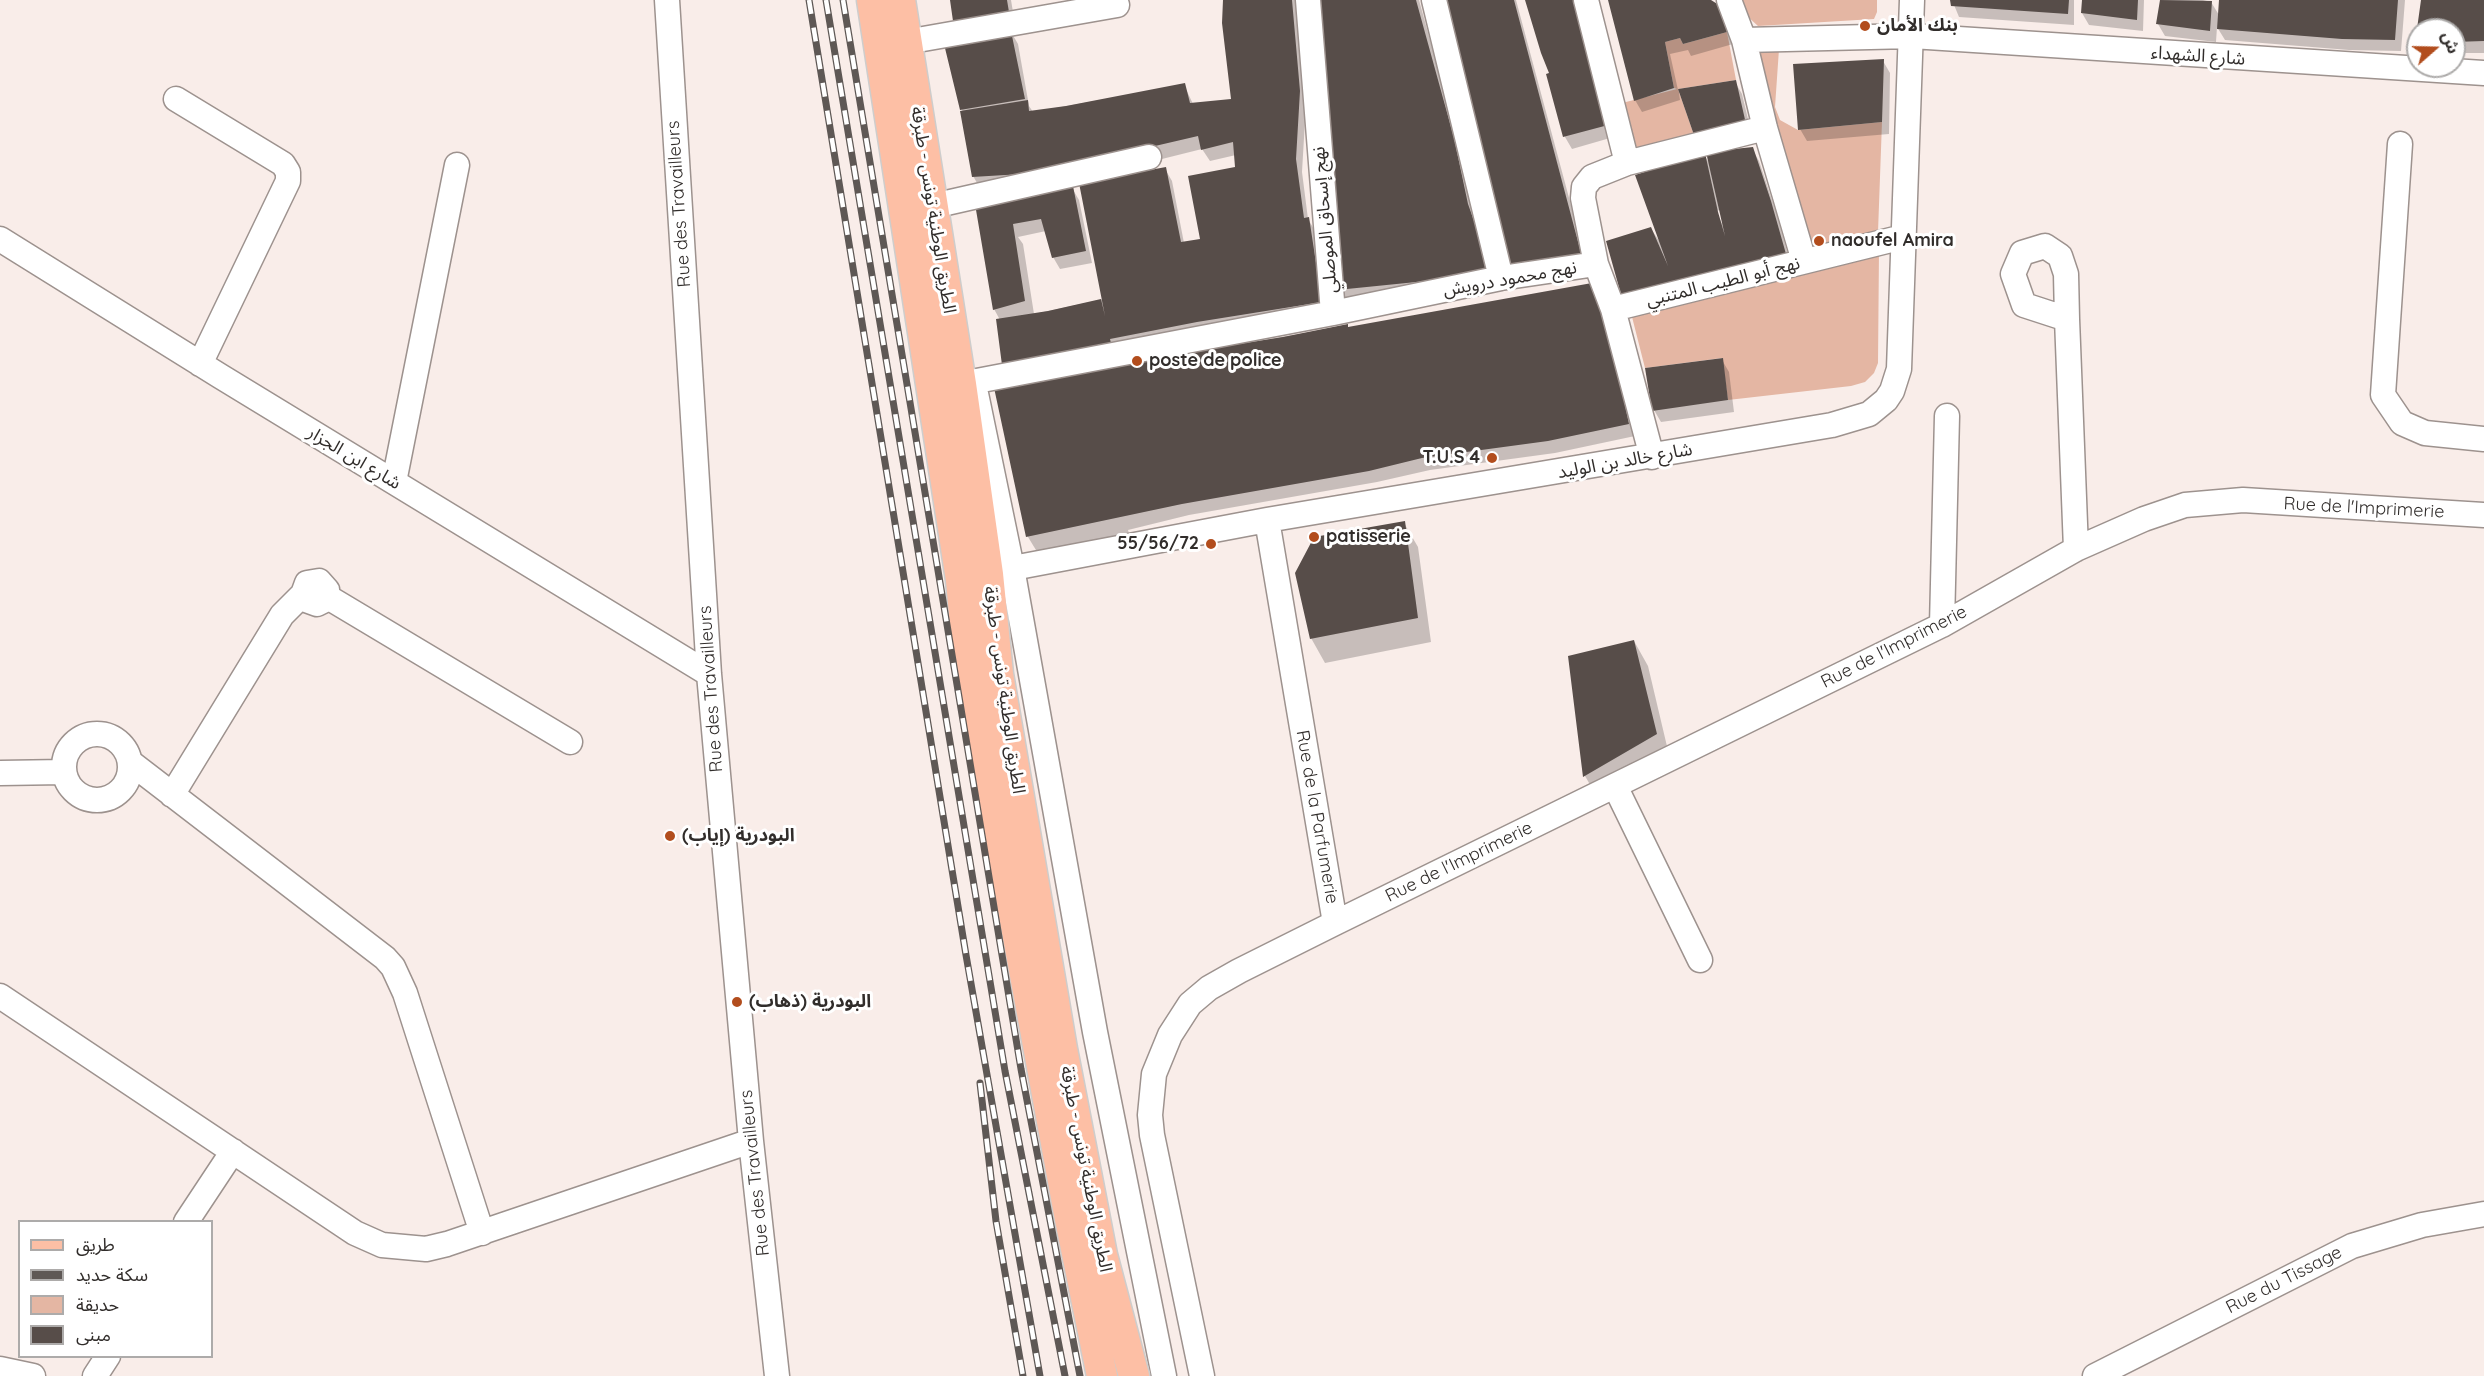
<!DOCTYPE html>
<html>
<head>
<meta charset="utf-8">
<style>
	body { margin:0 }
	#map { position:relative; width:2484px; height:1376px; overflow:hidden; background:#f9ede9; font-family:Quicksand,"Noto Sans Arabic",sans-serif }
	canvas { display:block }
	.legend { position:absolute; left:18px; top:1220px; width:195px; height:138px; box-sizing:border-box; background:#fff; border:2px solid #adabaa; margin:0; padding:8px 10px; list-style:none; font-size:18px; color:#312d2b }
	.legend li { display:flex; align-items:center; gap:12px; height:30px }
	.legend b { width:30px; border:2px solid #adabaa }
	.north { position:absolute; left:2406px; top:18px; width:60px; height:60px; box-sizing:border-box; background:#fff; border:2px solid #adabaa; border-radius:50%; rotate:70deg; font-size:16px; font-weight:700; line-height:24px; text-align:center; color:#312d2b }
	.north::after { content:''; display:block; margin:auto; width:21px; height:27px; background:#b24d1d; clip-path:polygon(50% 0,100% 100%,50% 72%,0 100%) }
</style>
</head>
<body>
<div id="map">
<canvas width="2484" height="1376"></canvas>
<ul class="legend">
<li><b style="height:8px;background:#fdbfa5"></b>طريق</li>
<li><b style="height:8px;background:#5e5855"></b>سكة حديد</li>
<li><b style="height:16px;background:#e4b6a3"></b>حديقة</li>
<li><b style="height:16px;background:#574d49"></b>مبنى</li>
</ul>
<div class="north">ش</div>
</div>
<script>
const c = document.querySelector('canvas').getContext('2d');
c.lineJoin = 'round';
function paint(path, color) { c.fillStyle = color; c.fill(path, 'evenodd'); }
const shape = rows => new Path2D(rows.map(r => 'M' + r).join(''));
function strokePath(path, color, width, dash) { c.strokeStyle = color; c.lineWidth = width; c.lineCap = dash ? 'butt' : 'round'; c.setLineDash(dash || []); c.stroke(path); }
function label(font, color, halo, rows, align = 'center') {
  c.font = font + ' Quicksand,"Noto Sans Arabic",sans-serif'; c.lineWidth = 6; c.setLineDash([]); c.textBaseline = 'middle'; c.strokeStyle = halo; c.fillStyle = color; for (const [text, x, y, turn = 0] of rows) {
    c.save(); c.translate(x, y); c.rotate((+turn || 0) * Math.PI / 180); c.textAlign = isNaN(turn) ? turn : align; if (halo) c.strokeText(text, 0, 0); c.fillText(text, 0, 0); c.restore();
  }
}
const green = shape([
	[1741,0,1877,0,1877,12,1874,19,1758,26,1746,15],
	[1727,32,1736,80,1678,89,1695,138,1642,150,1637,147,1630,141,1622,103,1677,89,1674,88,1665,42,1680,38,1683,44],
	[1767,48,1779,49,1775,107,1780,120,1798,130,1882,122,1878,232,1807,249,1757,52],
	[1879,250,1878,363,1874,373,1865,382,1851,386,1728,400,1722,358,1645,368,1630,309]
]);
const shadow = shape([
	[951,0,1011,0,1015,24,961,32,954,20],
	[1224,0,1297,0,1306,104,1302,172,1308,219,1315,231,1328,314,1068,373,1347,326,1348,328,1598,297,1635,436,1555,453,1430,470,1377,482,1189,515,1128,530,1130,537,1039,555,1028,537,1019,491,1013,382,1000,320,994,309,982,231,1072,188,1079,200,1092,263,1060,269,1053,257,1046,231,1018,237,1023,244,1034,314,1104,299,1165,169,1172,181,1184,243,1202,240,1237,168,1236,155,1210,161,1202,149,1086,178,980,188,973,176,962,109,1011,32,1018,44,1029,106,1033,112,1184,85,1193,104,1232,100],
	[1317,0,1419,0,1497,284,1345,302,1338,290],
	[1439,0,1516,0,1587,265,1518,283],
	[1527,0,1617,136,1572,149,1565,137,1548,75,1551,74],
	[1609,0,1708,0,1721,8,1733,44,1691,56,1688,50,1670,54,1678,90,1735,82,1742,94,1752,136,1681,92,1679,93,1680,100,1642,112,1635,100],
	[1952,0,2074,0,2074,25,1959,17],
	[2083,0,2144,0,2143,31,2089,25,2082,13],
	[2161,0,2203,0,2211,2,2219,15,2220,0,2405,0,2401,51,2349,50,2225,40,2217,27,2216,42,2165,36,2158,24],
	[2423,0,2484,0,2484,53,2454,53,2454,30,2418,30],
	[1883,61,1890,73,1889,134,1807,141,1800,129],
	[1752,149,1759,161,1777,215,1791,266,1630,309,1651,229,1662,245,1704,155,1710,164],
	[1720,210,1723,226,1716,211],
	[1722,360,1729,372,1734,412,1661,422,1654,410],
	[1404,523,1418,547,1431,642,1325,663,1311,638],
	[1634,641,1648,666,1670,759,1599,800,1585,776,1569,657]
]);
const building = shape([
	[950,0,1007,0,1009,12,953,21],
	[1223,0,1292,0,1300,91,1296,159,1304,218,1309,217,1322,302,1197,322,1110,339,1111,343,1002,365,996,319,1048,311,1101,299,1105,316,1079,183,1166,167,1181,242,1200,239,1188,176,1235,167,1233,142,1201,150,1198,136,1039,173,972,177,960,111,1028,100,1029,111,1066,106,1185,83,1190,103,1231,99,1222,23],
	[1316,0,1416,0,1454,138,1468,204,1492,272,1456,278,1337,290],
	[1438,0,1514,0,1581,253,1509,272],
	[1525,0,1577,0,1612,124,1563,137,1546,74,1549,73,1541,53],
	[1608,0,1711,0,1722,7,1727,32,1683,44,1680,38,1665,42,1674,88,1634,101],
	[1950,0,2069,0,2068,14,1951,6],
	[2082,0,2138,0,2137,20,2081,13],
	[2160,0,2212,1,2210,31,2156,24],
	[2219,0,2398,0,2395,40,2342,39,2217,29],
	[2421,0,2484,0,2484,41,2454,42,2454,30,2418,30,2418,36,2416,36],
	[1011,31,1025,99,960,110,944,44],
	[1884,59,1882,122,1798,130,1793,64],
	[1736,80,1746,124,1695,138,1678,89],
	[1753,147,1771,201,1786,254,1622,298,1606,241,1651,227,1668,266,1635,175,1705,153,1718,212,1725,236,1706,152],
	[1073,186,1086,251,1052,258,1041,219,1013,224,1025,301,993,310,975,204],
	[1592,283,1616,363,1629,424,1548,441,1422,458,1369,471,1182,504,1026,537,993,383,1283,337,1348,324,1348,327],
	[1723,358,1728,400,1652,411,1645,368],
	[1405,521,1418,618,1310,639,1295,573,1314,537],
	[1634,640,1657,734,1583,777,1568,656]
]);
const minor = shape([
	[667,0,709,674,751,1141,777,1376],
	[1434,0,1501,278],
	[1586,0,1627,163,1765,128],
	[1729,0,1744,40,1765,128,1804,261],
	[1744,40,1912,36,2484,73],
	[906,42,1117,5],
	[176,99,283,164,288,172,288,181,200,364],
	[2400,144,2383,395,2402,423,2425,433,2484,439],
	[1627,163,1592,177,1584,187,1583,198,1596,264,1613,309,1652,457],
	[933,206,1149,157],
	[0,239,220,376,709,674],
	[1613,309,1903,237],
	[1333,313,1501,278,1596,264],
	[2067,319,2024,305,2013,274,2022,253,2045,246,2060,256,2066,274,2067,319,2076,549],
	[961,384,1333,313,1308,0],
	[974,384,1012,568,1095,1032,1164,1376],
	[394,482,457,165],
	[1267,520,1335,923],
	[997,571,1267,520,1832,425,1869,414,1886,400,1892,391,1899,369,1912,0],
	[326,596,570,742],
	[1942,625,1947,416],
	'64 767a33 33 0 1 1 66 0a33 33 0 1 1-66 0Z',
	[130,762,385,958,393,967,405,993,482,1233],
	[0,773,64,772],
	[1615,786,1700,960],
	[172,795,282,615,303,594,307,583,319,581,327,590,323,601,317,604,306,600,303,594],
	[0,996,355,1233,382,1245,426,1249,447,1244,751,1141],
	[186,1222,233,1151],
	[0,1369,33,1376],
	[95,1376,108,1356],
	[1202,1376,1152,1135,1150,1115,1154,1074,1170,1035,1190,1004,1209,988,1239,971,1335,923,1942,625,2076,549,2144,519,2185,505,2243,500,2484,515],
	[2095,1376,2352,1246,2422,1225,2484,1214]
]);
const major = shape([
	[872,0,961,580,969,671,1070,1219,1102,1376],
	[900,0,961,384,988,574,998,674,1062,1049,1102,1255,1134,1376]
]);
const rail = shape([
	[809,0,966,955,1040,1376],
	[826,0,1005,1071,1065,1376],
	[843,0,1021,1069,1080,1376],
	[980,1083,996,1221,1023,1376]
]);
const markers = [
	[1865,26,6,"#b24d1d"],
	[1819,241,6,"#b24d1d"],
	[1137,361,6,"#b24d1d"],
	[1492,458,6,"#b24d1d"],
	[1314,537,6,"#b24d1d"],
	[1211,544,6,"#b24d1d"],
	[670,836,6,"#b24d1d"],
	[737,1002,6,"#b24d1d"]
];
const poiNames = [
	["بنك الأمان",1877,26],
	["naoufel Amira",1831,241],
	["poste de police",1149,361],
	["T.U.S 4",1480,458,"right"],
	["patisserie",1326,537],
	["55/56/72",1199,544,"right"],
	["البودرية (إياب)",682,836],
	["البودرية (ذهاب)",749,1002]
];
const streetNames = [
	["شارع الشهداء",2198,56,4],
	["Rue des Travailleurs",679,204,-94],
	["الطريق الوطنية تونس - طبرقة",933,210,81],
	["نهج إسحاق الموصلي",1325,220,-95],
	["نهج محمود درويش",1510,279,-10],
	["نهج أبو الطيب المتنبي",1723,282,-14],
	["شارع ابن الجزار",354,458,31],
	["شارع خالد بن الوليد",1625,461,-10],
	["Rue de l'Imprimerie",2364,508,3],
	["Rue de l'Imprimerie",1894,647,-27],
	["Rue des Travailleurs",711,689,-94],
	["الطريق الوطنية تونس - طبرقة",1004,690,82],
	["Rue de la Parfumerie",1317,817,80],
	["Rue de l'Imprimerie",1459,862,-26],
	["الطريق الوطنية تونس - طبرقة",1086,1169,79],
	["Rue des Travailleurs",755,1173,-96],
	["Rue du Tissage",2284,1280,-27]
];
paint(green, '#e4b6a3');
paint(shadow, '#0003');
paint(building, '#574d49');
strokePath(minor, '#9d928e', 27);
strokePath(major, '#cecdcc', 33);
strokePath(minor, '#fff', 24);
strokePath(major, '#fdbfa5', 30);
strokePath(rail, '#5e5855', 7);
strokePath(rail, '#fff', 4.5, [14]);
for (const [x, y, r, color] of markers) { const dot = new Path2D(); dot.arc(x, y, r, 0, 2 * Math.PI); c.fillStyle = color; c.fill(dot); strokePath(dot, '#fff', 2); }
label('bold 18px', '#312d2b', '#fff', poiNames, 'left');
label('18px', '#312d2b', '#fff', streetNames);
</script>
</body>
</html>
